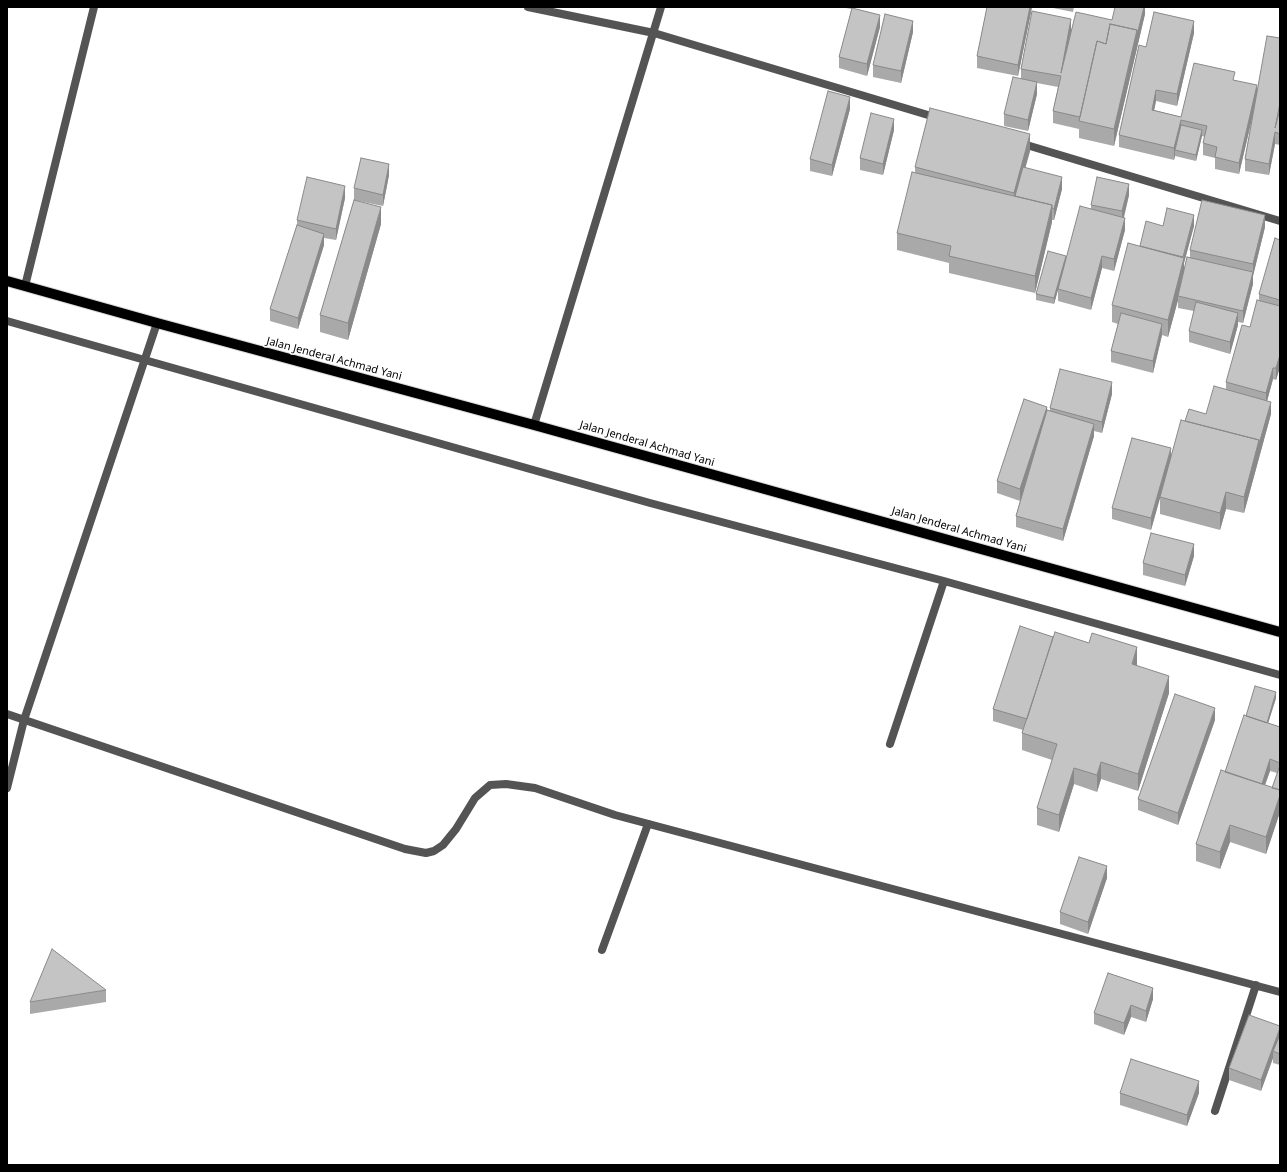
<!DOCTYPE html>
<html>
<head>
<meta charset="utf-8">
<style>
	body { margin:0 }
	#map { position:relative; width:1287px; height:1172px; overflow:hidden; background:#fff; font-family:"Noto Sans",sans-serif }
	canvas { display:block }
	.frame { position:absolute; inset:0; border:8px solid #000; pointer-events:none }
</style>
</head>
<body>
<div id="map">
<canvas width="1287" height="1172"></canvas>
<div class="frame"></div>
</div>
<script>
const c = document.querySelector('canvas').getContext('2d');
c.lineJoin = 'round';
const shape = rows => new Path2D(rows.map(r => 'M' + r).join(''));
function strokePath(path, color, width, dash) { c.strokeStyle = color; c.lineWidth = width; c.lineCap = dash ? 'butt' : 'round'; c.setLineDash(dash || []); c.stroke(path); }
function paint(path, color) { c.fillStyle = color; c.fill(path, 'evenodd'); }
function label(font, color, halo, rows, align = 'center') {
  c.font = font + ' "Noto Sans",sans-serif'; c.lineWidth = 3; c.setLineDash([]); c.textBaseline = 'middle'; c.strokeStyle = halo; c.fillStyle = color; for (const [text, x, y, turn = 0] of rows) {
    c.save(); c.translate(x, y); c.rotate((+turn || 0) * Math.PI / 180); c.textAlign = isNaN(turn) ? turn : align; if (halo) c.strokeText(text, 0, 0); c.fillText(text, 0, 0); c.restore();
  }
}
const lane = shape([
	[602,950,648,824]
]);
const street = shape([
	[528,7,654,33,938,118],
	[1020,143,1280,221],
	[25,286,94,7],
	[7,321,650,503,944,581,1280,675],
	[534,425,661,7],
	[7,714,405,849,426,853,434,851,443,845,456,829,475,798,490,785,506,784,535,788,615,815,1280,992],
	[890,744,944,581],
	[7,788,24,720,157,323],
	[1215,1111,1256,985]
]);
const primary = shape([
	[7,281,157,323,534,425,1280,632]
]);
const wall = shape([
	[839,7,855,7,854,9,880,27,867,76,839,68,839,57,852,9],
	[987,7,1032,7,1018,76,977,68,977,56],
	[1048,7,1074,7,1073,12],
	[1145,7,1145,14,1114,146,1079,138,1079,129,1053,123,1053,111,1058,87,1037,83,1037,94,1028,131,1004,126,1004,114,1021,79,1021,69,1071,29,1112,20],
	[913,32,901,83,873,77,873,65],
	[1194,33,1177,106,1156,101,1154,110,1181,117,1235,80,1257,90,1280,38,1280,145,1275,144,1269,175,1245,171,1245,159,1252,119,1239,174,1215,169,1215,158,1203,155,1203,143,1205,137,1202,136,1196,161,1175,156,1174,160,1119,147,1119,135,1146,47],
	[850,109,832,176,810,171,810,159],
	[894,130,883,175,860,170,860,158],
	[1030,151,1025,167,1062,189,1054,220,1052,220,1052,222,1035,293,949,273,949,263,897,250,897,233,915,172,915,167],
	[389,175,383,206,354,200,381,224,348,340,320,332,320,315,354,200,354,188],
	[1129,195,1124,218,1125,230,1114,271,1102,268,1091,310,1058,301,1058,289,1054,304,1036,300,1036,294,1066,259,1091,209,1091,205],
	[345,198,336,240,324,238,324,245,298,329,270,321,270,309,297,225,297,220],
	[1163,226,1194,226,1184,263,1184,268,1190,258,1190,250,1265,227,1253,276,1253,284,1243,323,1238,322,1238,325,1230,354,1189,342,1189,331,1194,311,1178,308,1178,300,1168,337,1162,335,1153,373,1111,362,1111,351,1118,324,1112,322,1112,305,1140,246],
	[1280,240,1280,367,1276,380,1273,379,1267,401,1271,414,1244,513,1226,509,1220,530,1160,514,1160,497,1151,530,1112,519,1112,508,1171,458,1185,421,1206,414,1226,389,1226,382,1250,327,1259,300,1259,294],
	[1112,394,1102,433,1094,431,1094,436,1063,541,1016,527,1016,516,1020,501,997,493,997,481,1047,410,1050,411,1050,408],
	[1194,556,1185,586,1143,575,1143,563],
	[1137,664,1137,666,1169,693,1138,791,1101,779,1097,792,1074,784,1059,832,1037,825,1037,808,1052,760,1022,750,1022,733,1023,730,993,721,993,709],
	[1276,698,1268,723,1280,727,1280,812,1266,854,1230,842,1220,869,1196,861,1196,844,1225,772,1246,716],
	[1270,771,1277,773,1272,788,1265,785],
	[1215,720,1178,825,1138,810,1138,799],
	[1107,878,1088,934,1060,924,1060,912],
	[106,990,106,1002,30,1014,30,1002],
	[1153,999,1146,1022,1131,1017,1124,1035,1094,1024,1094,1013],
	[1280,1026,1280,1065,1273,1063,1273,1058,1261,1091,1229,1080,1229,1068],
	[1120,1093,1199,1093,1187,1126,1120,1105]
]);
const shadedWall = shape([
	[1030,7,1032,7,1018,76,1018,65],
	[1144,7,1145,7,1145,14,1114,146,1114,129,1137,30],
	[880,15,880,27,867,76,867,64],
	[1071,19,1071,30,1061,73],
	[913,21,913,32,901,83,901,71],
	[1194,21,1194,33,1177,106,1177,94],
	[1037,82,1037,94,1028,131,1028,120],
	[1257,85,1257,97,1239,174,1239,163],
	[1156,90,1156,101,1152,121,1152,110],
	[850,97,850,109,832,176,832,165],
	[894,119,894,130,883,175,883,164],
	[1181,120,1181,131,1175,150,1175,156,1174,160,1174,148],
	[1202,130,1202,136,1196,161,1196,155],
	[1275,132,1275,144,1269,175,1269,164],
	[1030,134,1030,151,1014,210,1014,193],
	[389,164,389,175,383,206,383,195],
	[1062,177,1062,189,1054,220,1054,209],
	[1129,184,1129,195,1122,223,1122,211],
	[345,186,345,198,336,240,336,229],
	[1052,205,1052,222,1035,293,1035,276],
	[381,207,381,224,348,340,348,323],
	[1194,215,1194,226,1184,263,1184,274,1178,296,1178,300,1168,337,1168,320],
	[1265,215,1265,227,1253,276,1253,284,1243,323,1243,311,1253,272,1253,264],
	[1125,218,1125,230,1114,271,1114,259],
	[324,234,324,245,298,329,298,318],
	[1066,256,1066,262,1054,304,1054,298],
	[1102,256,1102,268,1091,310,1091,298],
	[1238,313,1238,325,1230,354,1230,342],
	[1162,324,1162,335,1153,373,1153,361],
	[1280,355,1280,367,1276,380,1276,368],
	[1273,368,1273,379,1266,405,1266,393],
	[1112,382,1112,394,1102,433,1102,422],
	[1271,402,1271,414,1244,513,1244,497,1259,440],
	[1047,407,1047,418,1020,501,1020,489],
	[1094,424,1094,436,1063,541,1063,529],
	[1171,448,1171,460,1151,530,1151,518],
	[1226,492,1226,509,1220,530,1220,513],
	[1194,544,1194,556,1185,586,1185,575],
	[1137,647,1137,664,1132,681,1132,664],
	[1169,676,1169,693,1138,791,1138,774],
	[1276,692,1276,698,1266,730,1266,724],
	[1215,708,1215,720,1178,825,1178,813],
	[1270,759,1270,771,1261,796,1261,784],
	[1101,762,1101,779,1097,792,1097,775],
	[1074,768,1074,784,1059,832,1059,815],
	[1280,795,1280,812,1266,854,1266,837],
	[1230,825,1230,842,1220,869,1220,852],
	[1107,866,1107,878,1088,934,1088,922],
	[1153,988,1153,999,1146,1022,1146,1011],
	[1131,1005,1131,1017,1124,1035,1124,1023],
	[1280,1028,1280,1039,1273,1051,1273,1058,1261,1091,1261,1080],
	[1199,1081,1199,1093,1187,1126,1187,1115]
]);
const building = shape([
	[987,7,1030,7,1018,65,977,56,987,7],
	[1115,7,1144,7,1137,35,1137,30,1110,24,1106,44,1097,41,1080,117,1053,111,1061,76,1021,69,1032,11,1071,19,1061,73,1076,12,1112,20,1115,7],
	[852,8,880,15,867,64,839,57,852,8],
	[1154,12,1194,21,1177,94,1156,90,1152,110,1181,117,1194,63,1235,72,1233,80,1257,85,1239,163,1215,157,1217,147,1203,143,1207,126,1181,120,1174,148,1119,135,1139,45,1146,47,1154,12],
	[885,14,913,21,901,71,873,65,885,14],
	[1110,24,1137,30,1114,129,1079,121,1097,41,1106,44,1110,24],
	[1267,36,1280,38,1280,103,1275,128,1280,109,1280,134,1275,132,1269,164,1245,159,1267,36],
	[1013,77,1037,82,1028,120,1004,114,1013,77],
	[828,91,850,97,832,165,810,159,828,91],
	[930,108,1030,134,1014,193,915,167,930,108],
	[871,113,894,119,883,164,860,158,871,113],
	[1181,125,1202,130,1196,155,1175,150,1181,125],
	[361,158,389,164,383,195,354,188,361,158],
	[1023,167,1062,177,1054,209,1052,208,1052,205,1015,196,1023,167],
	[912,172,1052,205,1035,276,949,256,951,246,897,233,912,172],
	[307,177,345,186,336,229,297,220,307,177],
	[1097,177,1129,184,1122,211,1091,205,1097,177],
	[354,200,381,207,348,323,320,315,354,200],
	[1202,200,1265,215,1253,264,1190,250,1202,200],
	[1080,206,1125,218,1114,259,1102,256,1091,298,1058,289,1080,206],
	[1167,208,1194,215,1183,257,1140,246,1146,221,1163,226,1167,208],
	[297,225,324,234,298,318,270,309,297,225],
	[1275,238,1280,240,1280,300,1259,294,1275,238],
	[1128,243,1184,258,1168,320,1112,305,1128,243],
	[1048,251,1066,256,1054,298,1036,294,1048,251],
	[1187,257,1253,272,1243,311,1178,296,1187,257],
	[1257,300,1280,306,1280,355,1276,368,1273,368,1266,393,1226,382,1242,325,1250,327,1257,300],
	[1196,302,1238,313,1230,342,1189,331,1196,302],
	[1121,313,1162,324,1153,361,1111,351,1121,313],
	[1060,369,1112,382,1102,422,1050,408,1060,369],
	[1214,386,1271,402,1259,444,1259,440,1185,421,1189,409,1206,414,1214,386],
	[1024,399,1047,407,1020,489,997,481,1024,399],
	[1047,410,1094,424,1063,529,1016,516,1047,410],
	[1181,420,1259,440,1244,497,1226,492,1220,513,1160,497,1181,420],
	[1132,438,1171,448,1151,518,1112,508,1132,438],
	[1151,533,1194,544,1185,575,1143,563,1151,533],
	[1020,626,1053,637,1027,719,993,709,1020,626],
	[1055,632,1089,643,1092,633,1137,647,1132,664,1169,676,1138,774,1101,762,1097,775,1074,768,1059,815,1037,808,1057,744,1022,733,1055,632],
	[1255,686,1276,692,1267,723,1246,716,1255,686],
	[1175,694,1215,708,1178,813,1138,799,1175,694],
	[1244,715,1280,727,1280,763,1270,759,1262,784,1225,772,1244,715],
	[1279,768,1280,769,1280,790,1272,788,1279,768],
	[1221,770,1280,790,1280,795,1266,837,1230,825,1220,852,1196,844,1221,770],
	[1079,857,1107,866,1088,922,1060,912,1079,857],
	[52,949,106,990,30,1002,52,949],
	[1108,973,1153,988,1146,1011,1131,1005,1124,1023,1094,1013,1108,973],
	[1249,1015,1280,1026,1280,1028,1261,1080,1229,1068,1249,1015],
	[1280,1035,1280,1054,1273,1051,1280,1035],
	[1131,1059,1199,1081,1187,1115,1120,1093,1131,1059]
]);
const streetNames = [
	["Jalan Jenderal Achmad Yani",334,359,15],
	["Jalan Jenderal Achmad Yani",647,444,16],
	["Jalan Jenderal Achmad Yani",959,530,16]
];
strokePath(primary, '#dbdbdb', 12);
strokePath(lane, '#545454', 8);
strokePath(street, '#545454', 8);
strokePath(primary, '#000', 10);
paint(wall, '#a9a9a9');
paint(shadedWall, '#898989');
paint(building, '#c4c4c4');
strokePath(building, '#898989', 1);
label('11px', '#000', '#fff', streetNames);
</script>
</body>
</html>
